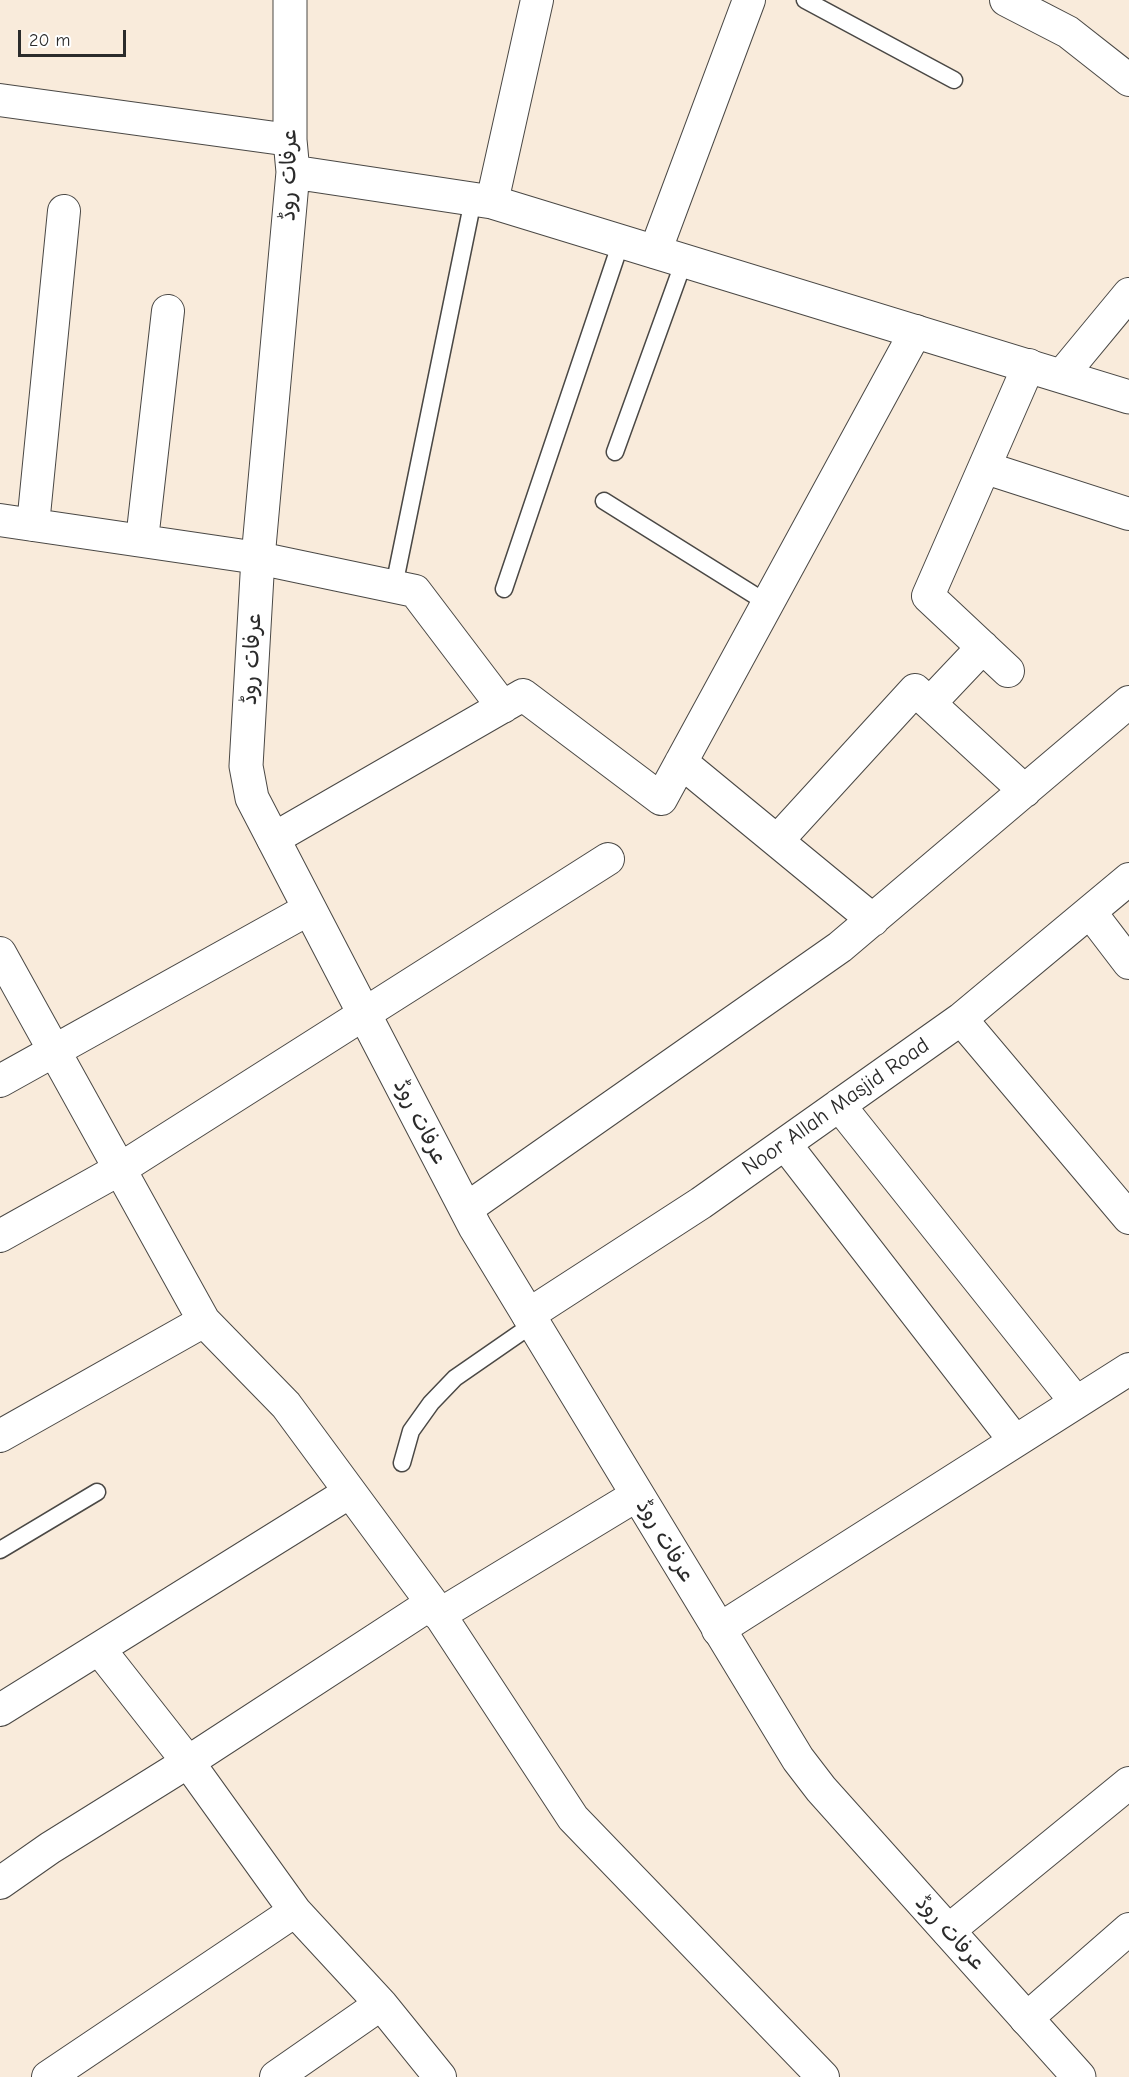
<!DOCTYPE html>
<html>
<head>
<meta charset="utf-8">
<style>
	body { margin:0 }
	#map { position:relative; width:1129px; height:2077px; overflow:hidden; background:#f9ebdb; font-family:"Comic Neue",sans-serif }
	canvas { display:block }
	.scale { position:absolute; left:18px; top:30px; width:108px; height:27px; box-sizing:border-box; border:3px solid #2b2b2b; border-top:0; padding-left:8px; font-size:18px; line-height:21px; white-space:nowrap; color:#2b2b2b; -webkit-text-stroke:4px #fff; paint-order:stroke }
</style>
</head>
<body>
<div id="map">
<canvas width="1129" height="2077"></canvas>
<div class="scale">20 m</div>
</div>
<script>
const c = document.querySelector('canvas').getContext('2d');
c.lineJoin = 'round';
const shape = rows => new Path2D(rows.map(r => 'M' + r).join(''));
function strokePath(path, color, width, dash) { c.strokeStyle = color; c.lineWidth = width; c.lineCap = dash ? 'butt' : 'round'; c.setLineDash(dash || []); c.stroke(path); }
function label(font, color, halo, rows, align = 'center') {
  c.font = font + ' "Comic Neue","Playpen Sans Arabic",sans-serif'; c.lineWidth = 4.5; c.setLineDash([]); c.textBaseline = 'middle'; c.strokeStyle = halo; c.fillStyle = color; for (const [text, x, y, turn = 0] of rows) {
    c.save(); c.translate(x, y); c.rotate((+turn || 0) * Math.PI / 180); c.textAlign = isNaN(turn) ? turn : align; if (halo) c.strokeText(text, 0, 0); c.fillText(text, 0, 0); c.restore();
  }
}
const service = shape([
	[805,0,954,80],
	[615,452,684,261],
	[604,501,767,603],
	[394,586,473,200],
	[504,589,621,242],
	[402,1463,411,1431,431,1403,455,1378,533,1324],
	[0,1550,97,1492]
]);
const minor = shape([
	[1006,0,1068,32,1129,80],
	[0,100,290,140],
	[492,202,537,0],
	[655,252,749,0],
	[1062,375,1129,294],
	[986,468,1129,514],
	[0,520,258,558,415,591,503,707],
	[33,525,64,211],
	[142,540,168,311],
	[1008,671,928,596,1029,365],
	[930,703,983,647],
	[681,762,873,920],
	[273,839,523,695,661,799,916,331],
	[777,841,915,690,1025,791],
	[1090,912,1129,963],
	[0,953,204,1321,286,1405,432,1603,573,1818,823,2077],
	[961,1019,1129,1218],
	[0,1081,309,909],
	[839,1105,1076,1402],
	[785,1144,1015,1441],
	[466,1209,840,947,1129,702],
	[0,1236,120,1169,608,859],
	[528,1315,701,1203,961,1019,1129,879],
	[0,1436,204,1321],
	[439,1615,637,1495],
	[718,1630,1129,1369],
	[100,1650,188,1762,295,1911,381,2004,440,2077],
	[0,1710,350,1492],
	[0,1883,50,1848,188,1762,432,1603],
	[948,1931,1129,1783],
	[1026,2019,1129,1929],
	[48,2077,295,1911],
	[276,2077,381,2004]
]);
const tertiary = shape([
	[290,0,290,140,293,172,258,558,246,766,252,798,475,1227,798,1759,821,1789,1079,2077],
	[293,172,492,202,1129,397]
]);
const streetNames = [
	["عرفات روڈ",289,175,-89],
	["عرفات روڈ",252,659,-87],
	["Noor Allah Masjid Road",836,1107,-35],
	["عرفات روڈ",420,1122,63],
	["عرفات روڈ",665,1541,59],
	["عرفات روڈ",950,1933,48]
];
strokePath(service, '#4a4845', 19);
strokePath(minor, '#4a4845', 34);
strokePath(tertiary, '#4a4845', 35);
strokePath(service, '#fff', 16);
strokePath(minor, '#fff', 32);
strokePath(tertiary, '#fff', 33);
label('22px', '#2b2b2b', '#fff', streetNames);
</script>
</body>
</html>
